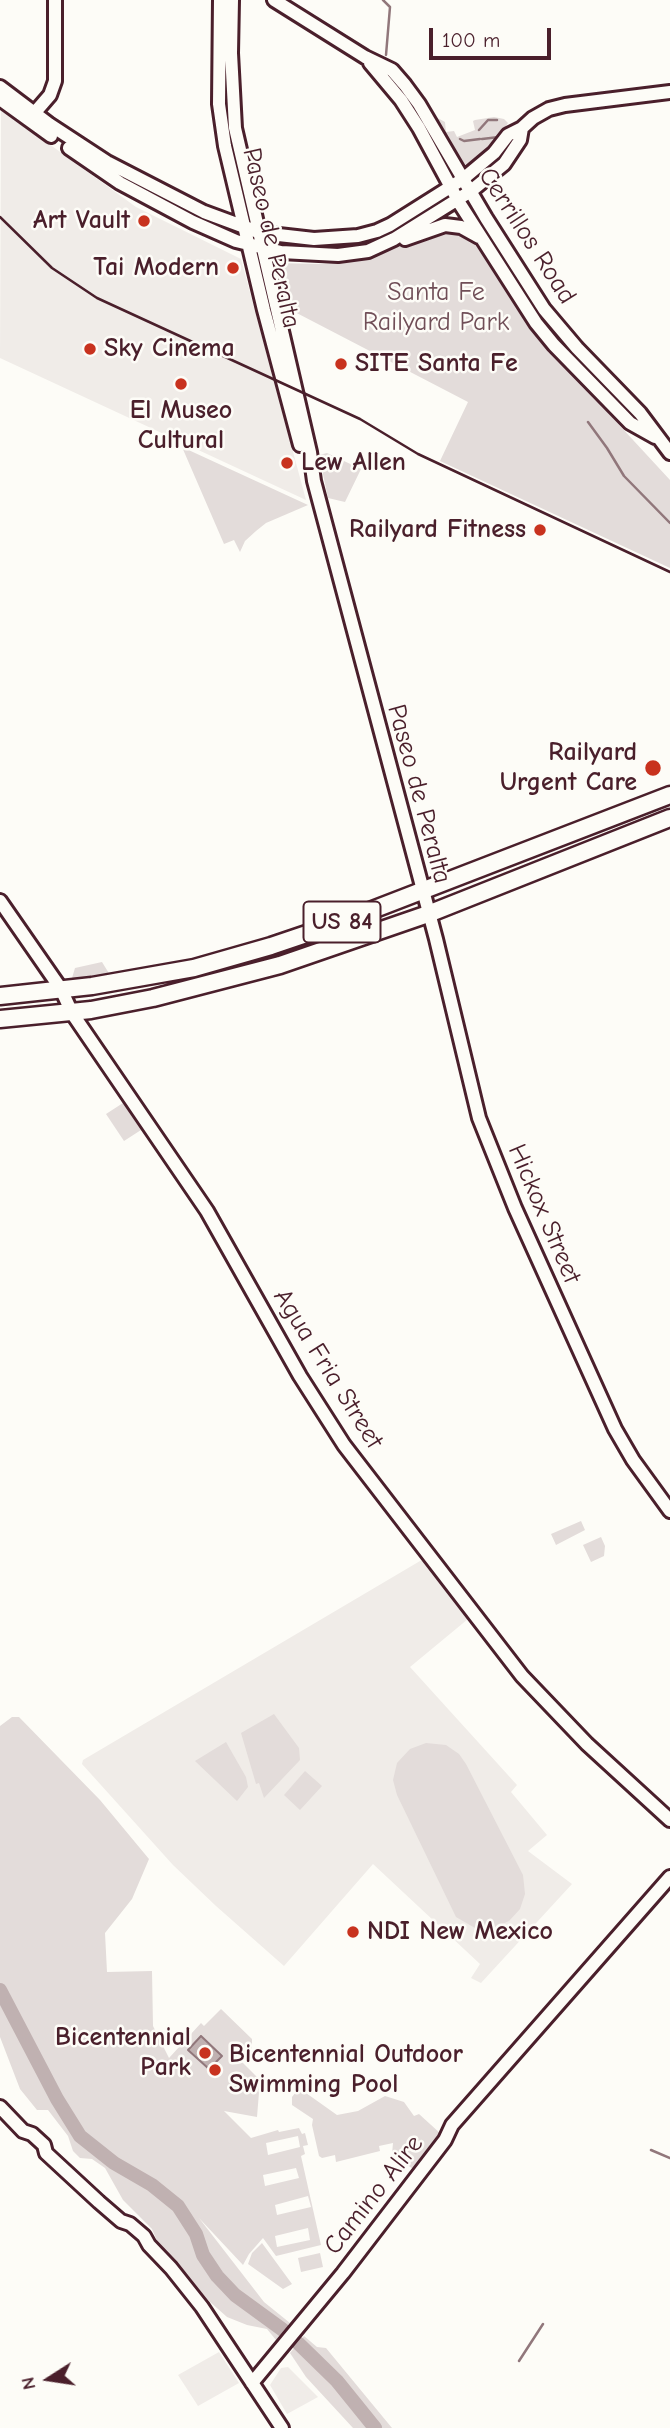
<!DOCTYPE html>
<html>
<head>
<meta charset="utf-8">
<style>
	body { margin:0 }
	#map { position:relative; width:670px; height:2428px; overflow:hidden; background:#fdfcf7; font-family:"Comic Neue",sans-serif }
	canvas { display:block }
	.north { position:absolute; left:14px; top:2344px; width:70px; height:70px; -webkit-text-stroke:5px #fdfcf7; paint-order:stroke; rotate:258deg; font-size:19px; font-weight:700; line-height:28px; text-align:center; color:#4a1f2b }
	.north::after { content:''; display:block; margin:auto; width:24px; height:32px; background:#4a1f2b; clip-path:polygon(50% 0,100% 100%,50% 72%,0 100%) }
	.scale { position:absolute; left:429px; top:28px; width:122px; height:32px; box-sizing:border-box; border:4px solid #4a1f2b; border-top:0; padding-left:9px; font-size:21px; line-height:24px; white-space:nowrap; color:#4a1f2b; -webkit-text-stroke:5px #fdfcf7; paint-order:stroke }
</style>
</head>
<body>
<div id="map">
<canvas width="670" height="2428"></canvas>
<div class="north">N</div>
<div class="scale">100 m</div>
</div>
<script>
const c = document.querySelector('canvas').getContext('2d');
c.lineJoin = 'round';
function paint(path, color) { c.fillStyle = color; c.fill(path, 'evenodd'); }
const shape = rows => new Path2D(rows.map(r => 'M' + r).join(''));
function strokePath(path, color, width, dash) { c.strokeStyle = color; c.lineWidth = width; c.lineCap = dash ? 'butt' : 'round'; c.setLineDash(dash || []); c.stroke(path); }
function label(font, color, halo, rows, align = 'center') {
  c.font = font + ' "Comic Neue",sans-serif'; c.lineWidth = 5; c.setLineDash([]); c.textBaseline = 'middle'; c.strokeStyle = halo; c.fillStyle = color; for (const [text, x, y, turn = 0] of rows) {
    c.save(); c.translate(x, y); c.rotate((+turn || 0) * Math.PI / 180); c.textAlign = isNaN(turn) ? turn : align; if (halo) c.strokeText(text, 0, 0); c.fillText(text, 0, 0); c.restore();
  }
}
const built = shape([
	[1,109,136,207,241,259,306,500,0,358],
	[420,1561,423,1561,468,1619,410,1667,517,1785,511,1792,547,1835,528,1851,572,1884,481,1983,471,1978,480,1964,373,1864,284,1966,216,1906,173,1865,82,1764,83,1760],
	[219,2352,239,2383,198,2406,178,2375],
	[288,2367,318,2397,287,2414,270,2385,281,2368]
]);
const green = shape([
	[434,116,445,122,446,132,454,131,457,137,475,130,473,121,475,120,494,117,504,119,508,123,488,153,470,166,461,163,457,157],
	[442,232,457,232,474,242,518,311,549,349,670,480,670,568,440,461,468,402,289,309,275,263,322,264,355,261],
	[182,447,308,505,266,523,256,531,245,541,240,552,234,540,224,544],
	[327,453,361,469,345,502,328,498,319,455],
	[102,962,110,975,82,979,72,978,75,968],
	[123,1103,141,1130,124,1141,106,1114],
	[581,1521,585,1530,556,1545,551,1534],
	[601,1537,605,1546,604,1556,591,1562,583,1545],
	[274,1714,299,1748,300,1760,264,1798,259,1783,256,1784,241,1733],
	[12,1717,19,1717,100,1800,149,1859,132,1899,105,1933,107,1972,152,1971,153,2026,169,2058,201,2023,204,2026,221,2009,252,2039,252,2048,240,2060,260,2080,257,2117,224,2111,251,2138,278,2130,279,2132,299,2128,302,2134,305,2133,308,2145,303,2146,305,2154,301,2156,321,2245,276,2256,263,2238,249,2254,243,2265,199,2218,264,2302,290,2323,276,2340,267,2329,247,2325,227,2317,209,2301,158,2243,152,2229,123,2200,105,2168,92,2159,80,2158,73,2151,68,2136,48,2110,37,2110,20,2089,0,2037,0,1726],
	[298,2136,300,2147,268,2155,266,2143],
	[296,2168,299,2178,265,2186,263,2175],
	[308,2196,311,2207,277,2215,275,2205],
	[308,2228,310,2240,277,2247,275,2236],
	[226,1742,246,1777,248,1787,237,1801,195,1761],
	[426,1743,446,1745,459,1754,466,1764,523,1875,525,1894,520,1909,509,1921,494,1928,475,1928,456,1917,397,1795,393,1780,397,1763,410,1749],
	[305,1771,322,1786,300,1810,284,1795],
	[299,2088,337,2115,358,2111,385,2096,404,2102,414,2116,419,2114,441,2134,413,2169,392,2154,393,2143,379,2146,380,2151,336,2162,335,2155,322,2158,319,2156,312,2125,313,2119,292,2105,292,2097],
	[262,2243,292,2284,283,2289,248,2264,252,2253],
	[320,2253,323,2267,301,2272,298,2258],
	[304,2336,317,2347,326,2348,392,2428,353,2428,306,2377,290,2353]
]);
const water = shape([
	[201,2036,222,2056,209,2069,188,2050,201,2036]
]);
const stream = shape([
	[383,0,390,7,386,55],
	[479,130,488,120,497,120],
	[460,139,464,141,480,139],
	[482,139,499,137],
	[588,422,607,448,624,476,670,523],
	[651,2150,670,2158],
	[519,2361,543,2324]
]);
const river = shape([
	[0,1990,57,2099,80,2136,114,2163,152,2185,178,2206,196,2234,203,2255,217,2276,235,2295,283,2330],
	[298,2343,337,2381,375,2428]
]);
const secondary = shape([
	[220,0,219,104,225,146,264,310,300,445],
	[232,0,231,53,235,128,310,452,314,481,436,939,479,1118,515,1208,615,1429,633,1460,670,1511],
	[274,0,365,57,392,70,405,85,419,104,486,218,544,309,577,348,640,413,670,453],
	[370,63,401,100,419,128,460,204,536,323,554,345,630,423,655,437],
	[0,87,49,124,107,162,204,212,261,233,314,239,358,236,377,231,390,225,463,179,494,153,508,135,522,128,533,118,549,109,565,105,670,92],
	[0,99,51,136],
	[31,117,50,95,55,81,55,0],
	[69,148,120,183,193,222,236,241,281,252,338,255,368,251,394,239,471,191,504,164,520,140,522,128],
	[405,239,445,225,461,227,479,237],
	[0,901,61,989,72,1013,207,1211,300,1376,344,1445,522,1676,587,1744,670,1820],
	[0,2107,23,2131,32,2134,44,2145,46,2153,99,2202,121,2221,130,2224,144,2236,149,2245,171,2268,202,2307,282,2428],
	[252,2383,343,2273,445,2140,452,2125,670,1877]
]);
const highway = shape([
	[0,996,92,986,194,968,271,946,336,924,670,795],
	[0,1019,91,1010,153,998,280,965,428,914,670,818]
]);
const rail = shape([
	[0,217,52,268,97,298,360,419,418,454,670,572]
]);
const markers = [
	[144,221,7,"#c8321e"],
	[233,268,7,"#c8321e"],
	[90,349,7,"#c8321e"],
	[341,364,7,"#c8321e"],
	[181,384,7,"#c8321e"],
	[287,463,7,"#c8321e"],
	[540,530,7,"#c8321e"],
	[653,768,9,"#c8321e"],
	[353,1932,7,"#c8321e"],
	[205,2053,7,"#c8321e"],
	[215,2070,7,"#c8321e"]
];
const shields = [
	[342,922,77]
];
const shieldNames = [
	["US 84",342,922]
];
const poiNames = [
	["Art Vault",130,221],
	["Tai Modern",219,268],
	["Sky Cinema",104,349,"left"],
	["SITE Santa Fe",355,364,"left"],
	["El Museo",181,411,"center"],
	["Cultural",181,441,"center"],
	["Lew Allen",301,463,"left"],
	["Railyard Fitness",526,530],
	["Railyard",637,753],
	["Urgent Care",637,783],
	["NDI New Mexico",367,1932,"left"],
	["Bicentennial",191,2038],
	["Park",191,2068],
	["Bicentennial Outdoor",229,2055,"left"],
	["Swimming Pool",229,2085,"left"]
];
const streetNames = [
	["Cerrillos Road",527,236,57],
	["Paseo de Peralta",271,238,77],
	["Paseo de Peralta",419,794,75],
	["Hickox Street",544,1214,67],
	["Agua Fria Street",328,1369,58],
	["Camino Alire",374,2195,-52]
];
const parkNames = [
	["Santa Fe",436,293],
	["Railyard Park",436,323]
];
paint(built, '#f0ece8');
paint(green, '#e3dcda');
paint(water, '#c0b1b1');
strokePath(water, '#91777b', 2);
strokePath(stream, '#91777b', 2.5);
strokePath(river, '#c0b1b1', 14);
strokePath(secondary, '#4a1f2b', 18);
strokePath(highway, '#4a1f2b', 21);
strokePath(secondary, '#fdfcf7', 12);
strokePath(highway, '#fdfcf7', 16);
strokePath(rail, '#4a1f2b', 2.5);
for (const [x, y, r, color] of markers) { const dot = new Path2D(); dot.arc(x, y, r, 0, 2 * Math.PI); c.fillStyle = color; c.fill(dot); strokePath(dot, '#fdfcf7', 2.5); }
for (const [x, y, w] of shields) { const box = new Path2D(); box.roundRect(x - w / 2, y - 20.5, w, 41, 5); c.fillStyle = '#fdfcf7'; c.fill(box); strokePath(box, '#4a1f2b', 2); }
label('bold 24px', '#4a1f2b', null, shieldNames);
label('bold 26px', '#4a1f2b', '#fdfcf7', poiNames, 'right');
label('26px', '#4a1f2b', '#fdfcf7', streetNames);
label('26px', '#704e57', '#fdfcf7', parkNames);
</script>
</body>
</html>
